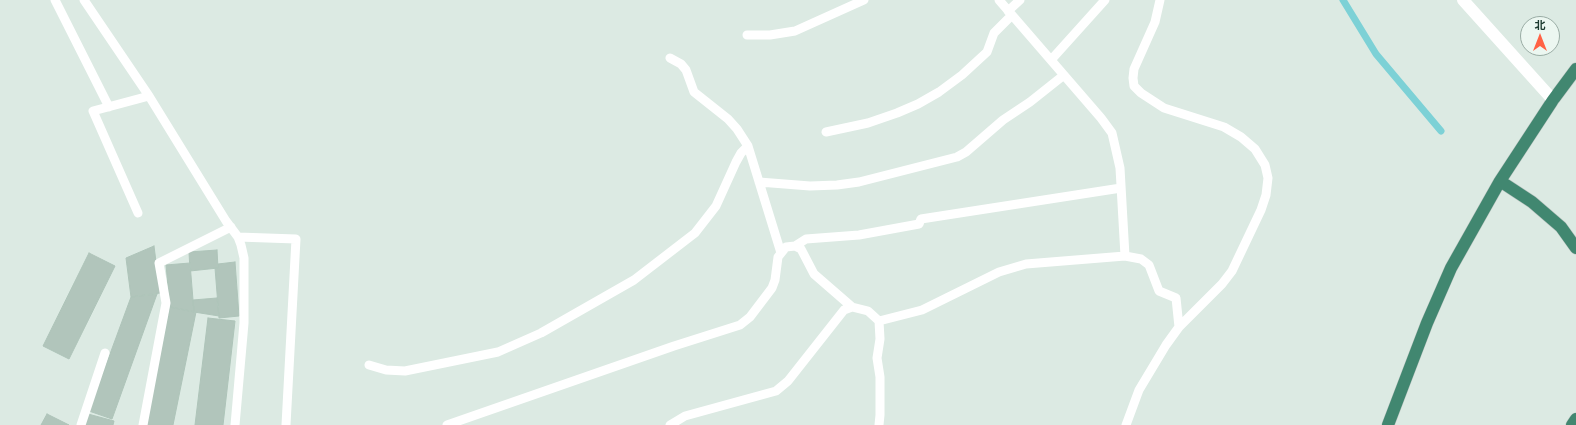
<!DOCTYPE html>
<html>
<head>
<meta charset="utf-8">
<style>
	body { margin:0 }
	#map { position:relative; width:1576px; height:425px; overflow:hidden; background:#dceae3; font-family:Cabin,"Noto Sans SC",sans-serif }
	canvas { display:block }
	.north { position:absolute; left:1520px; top:16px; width:40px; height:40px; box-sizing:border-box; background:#ecf7f1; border:1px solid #99aca4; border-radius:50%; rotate:0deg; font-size:11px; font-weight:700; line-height:16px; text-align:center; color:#1d3b30 }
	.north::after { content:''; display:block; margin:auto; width:14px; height:18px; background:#ff6245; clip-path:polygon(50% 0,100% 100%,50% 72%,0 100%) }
</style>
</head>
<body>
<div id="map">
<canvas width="1576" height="425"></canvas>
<div class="north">北</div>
</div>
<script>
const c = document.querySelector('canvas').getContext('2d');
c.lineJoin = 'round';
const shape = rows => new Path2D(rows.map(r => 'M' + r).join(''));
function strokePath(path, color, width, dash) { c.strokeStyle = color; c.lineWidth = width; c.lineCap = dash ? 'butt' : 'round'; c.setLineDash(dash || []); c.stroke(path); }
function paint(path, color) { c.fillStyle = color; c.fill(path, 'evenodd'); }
const stream = shape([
	[1343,0,1376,54,1441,131]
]);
const building = shape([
	[154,246,160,293,131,297,126,258,154,246],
	[217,250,218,268,190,271,189,252,217,250],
	[89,253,115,266,69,359,43,346,89,253],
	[235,262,239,316,219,318,215,268,218,268,218,264,235,262],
	[190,263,193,300,194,312,170,307,166,265,190,263],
	[157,294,112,419,89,411,131,297,157,294],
	[217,298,219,316,194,312,193,300,217,298],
	[170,307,196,312,173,425,146,425,170,307],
	[208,318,235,321,223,425,195,425,208,318],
	[47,414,69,425,41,425,47,414],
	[88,414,114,421,113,425,85,425,88,414]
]);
const service = shape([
	[55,0,109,107],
	[84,0,149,96,226,221,238,237,241,245,244,258,244,323,235,425],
	[999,0,1101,118,1112,133,1120,168,1125,256],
	[747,35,770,35,795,31,864,0],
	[670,58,681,64,686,70,694,92,728,119,737,129,748,146,781,253],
	[1051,60,1105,0],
	[826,132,868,123,897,113,918,104,939,92,962,75,987,52,994,33,1012,15,1008,11,1020,0],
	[759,182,810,186,837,185,859,182,957,157,966,152,1003,120,1030,102,1064,75],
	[138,213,93,111,149,96],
	[238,237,296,239,286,425],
	[795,246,806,239,859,235,919,224,921,219,1121,188],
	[879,321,922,310,999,272,1026,264,1125,256,1141,259,1149,265,1159,291,1176,298,1179,327],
	[369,365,386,370,405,371,498,352,541,333,634,280,695,233,716,206,736,162,741,153,748,146],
	[81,425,105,353],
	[143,425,166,303,159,263,231,227],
	[447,425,674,346,740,325,750,317,772,288,775,280,778,257,786,247,795,246,801,249,814,274,852,307],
	[670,425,685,416,776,391,788,381,844,310,852,307,868,311,879,321,880,339,877,358,880,377,880,415,879,425],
	[1126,425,1139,390,1166,345,1179,327,1222,284,1232,271,1261,210,1266,195,1268,178,1265,165,1255,149,1241,137,1224,127,1164,108,1141,93,1134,86,1133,78,1134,69,1155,22,1160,0]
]);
const tertiary = shape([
	[1463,0,1553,100]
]);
const trunk = shape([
	[1500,181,1532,202,1561,227,1576,248],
	[1388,425,1427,323,1451,268,1500,181,1553,100,1576,69],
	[1572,425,1576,419]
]);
strokePath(stream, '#7dd1d6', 7);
paint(building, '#b1c5bb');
strokePath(building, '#aec4b9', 1);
strokePath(trunk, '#bbc4c1', 13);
strokePath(service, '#fff', 9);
strokePath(tertiary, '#fff', 12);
strokePath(trunk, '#418770', 12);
</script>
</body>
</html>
